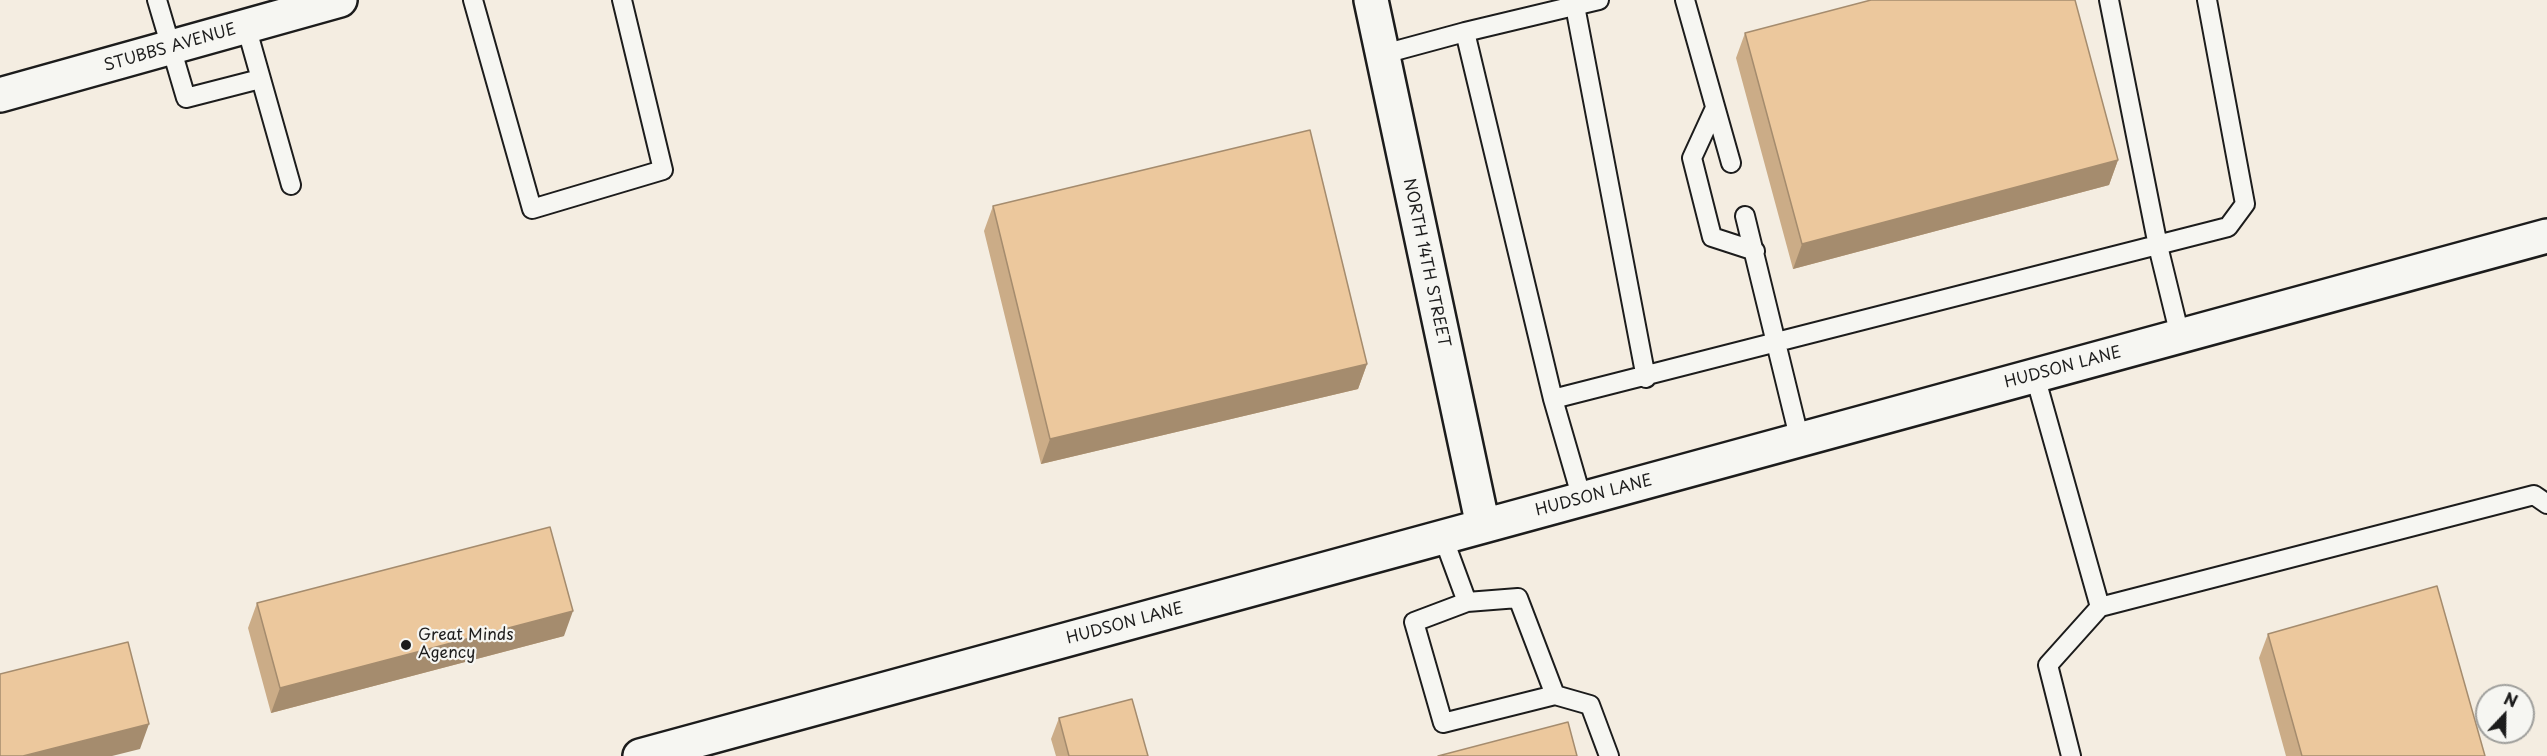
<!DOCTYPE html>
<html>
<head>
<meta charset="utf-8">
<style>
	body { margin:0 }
	#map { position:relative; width:2547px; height:756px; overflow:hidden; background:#f4ede1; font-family:"Playpen Sans",sans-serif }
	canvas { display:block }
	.north { position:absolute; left:2475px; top:684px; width:60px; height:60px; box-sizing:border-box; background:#f6f6f2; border:2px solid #9f9f9c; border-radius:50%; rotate:22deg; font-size:16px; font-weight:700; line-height:24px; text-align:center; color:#1c1c1c }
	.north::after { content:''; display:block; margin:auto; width:21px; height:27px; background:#1c1c1c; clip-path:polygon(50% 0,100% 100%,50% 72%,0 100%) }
</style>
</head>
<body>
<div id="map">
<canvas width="2547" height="756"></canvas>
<div class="north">N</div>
</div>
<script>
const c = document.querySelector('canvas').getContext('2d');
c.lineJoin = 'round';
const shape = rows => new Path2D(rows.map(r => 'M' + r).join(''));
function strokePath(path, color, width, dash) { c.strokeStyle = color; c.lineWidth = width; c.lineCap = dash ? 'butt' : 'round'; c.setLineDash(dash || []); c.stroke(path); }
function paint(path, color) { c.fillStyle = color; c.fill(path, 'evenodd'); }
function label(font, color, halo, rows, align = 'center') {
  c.font = font + ' "Playpen Sans",sans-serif'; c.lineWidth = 4.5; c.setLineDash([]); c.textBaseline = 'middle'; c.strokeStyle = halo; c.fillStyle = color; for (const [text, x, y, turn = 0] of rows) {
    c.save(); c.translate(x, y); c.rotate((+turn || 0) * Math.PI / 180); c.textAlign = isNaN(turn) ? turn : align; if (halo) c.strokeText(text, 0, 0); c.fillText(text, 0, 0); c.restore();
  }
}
const service = shape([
	[157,0,186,98,260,79],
	[473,0,532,209,663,170,622,0],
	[1685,0,1731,163],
	[2109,0,2158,246,2180,336],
	[1575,6,1646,378],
	[246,26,291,185],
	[1465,32,1599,0],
	[1380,55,1465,32,1553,399,1582,499],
	[1715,108,1692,158,1712,237,1755,251],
	[1745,216,1800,441],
	[2035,376,2100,607,2534,495,2547,504],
	[1553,399,2228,227,2245,204,2207,0],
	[1443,537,1467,602,1518,598,1555,695,1590,705,1609,756],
	[1467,602,1414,622,1443,723,1555,695],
	[2071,756,2048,665,2100,607]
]);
const minor = shape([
	[1371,0,1483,526],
	[0,95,340,0],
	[640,756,2547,236]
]);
const wall = shape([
	[1745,33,2118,160,2109,185,1793,269,1736,58],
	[993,206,1367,364,1358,389,1041,464,984,231],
	[257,603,564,636,271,713,248,628],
	[2268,634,2485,756,2286,756,2259,658],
	[1059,718,1148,756,1056,756,1051,739]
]);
const shadedWall = shape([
	[2118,160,2109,185,1793,269,1802,244],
	[1367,364,1358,389,1041,464,1050,439],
	[573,611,564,636,271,713,280,688],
	[149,724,140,749,112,756,23,756]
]);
const building = shape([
	[1871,0,2075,0,2118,160,1802,244,1745,33,1871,0],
	[1310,130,1367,364,1050,439,993,206,1310,130],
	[550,527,573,611,280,688,257,603,550,527],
	[2437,586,2485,756,2302,756,2268,634,2437,586],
	[128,642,149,724,23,756,0,756,0,674,128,642],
	[1132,699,1148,756,1069,756,1059,718,1132,699],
	[1568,722,1577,756,1438,756,1568,722]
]);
const markers = [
	[406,645,6,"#1c1c1c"]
];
const streetNames = [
	["STUBBS AVENUE",170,48,-16],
	["NORTH 14TH STREET",1426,263,78],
	["HUDSON LANE",2063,368,-15],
	["HUDSON LANE",1594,496,-15],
	["HUDSON LANE",1125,624,-15]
];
const poiNames = [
	["Great Minds",418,636],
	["Agency",418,654]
];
strokePath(service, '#1c1c1c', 22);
strokePath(minor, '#1c1c1c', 38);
strokePath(service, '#f6f6f2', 18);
strokePath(minor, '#f6f6f2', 33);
paint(wall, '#cbac87');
paint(shadedWall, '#a58c6e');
paint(building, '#ecc89d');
strokePath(building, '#a58c6e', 1.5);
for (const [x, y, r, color] of markers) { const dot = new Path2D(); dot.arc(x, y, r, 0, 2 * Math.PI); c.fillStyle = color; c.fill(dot); strokePath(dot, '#f6f6f2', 2); }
label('16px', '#1c1c1c', '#f6f6f2', streetNames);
label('16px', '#1c1c1c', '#f6f6f2', poiNames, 'left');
</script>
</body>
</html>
